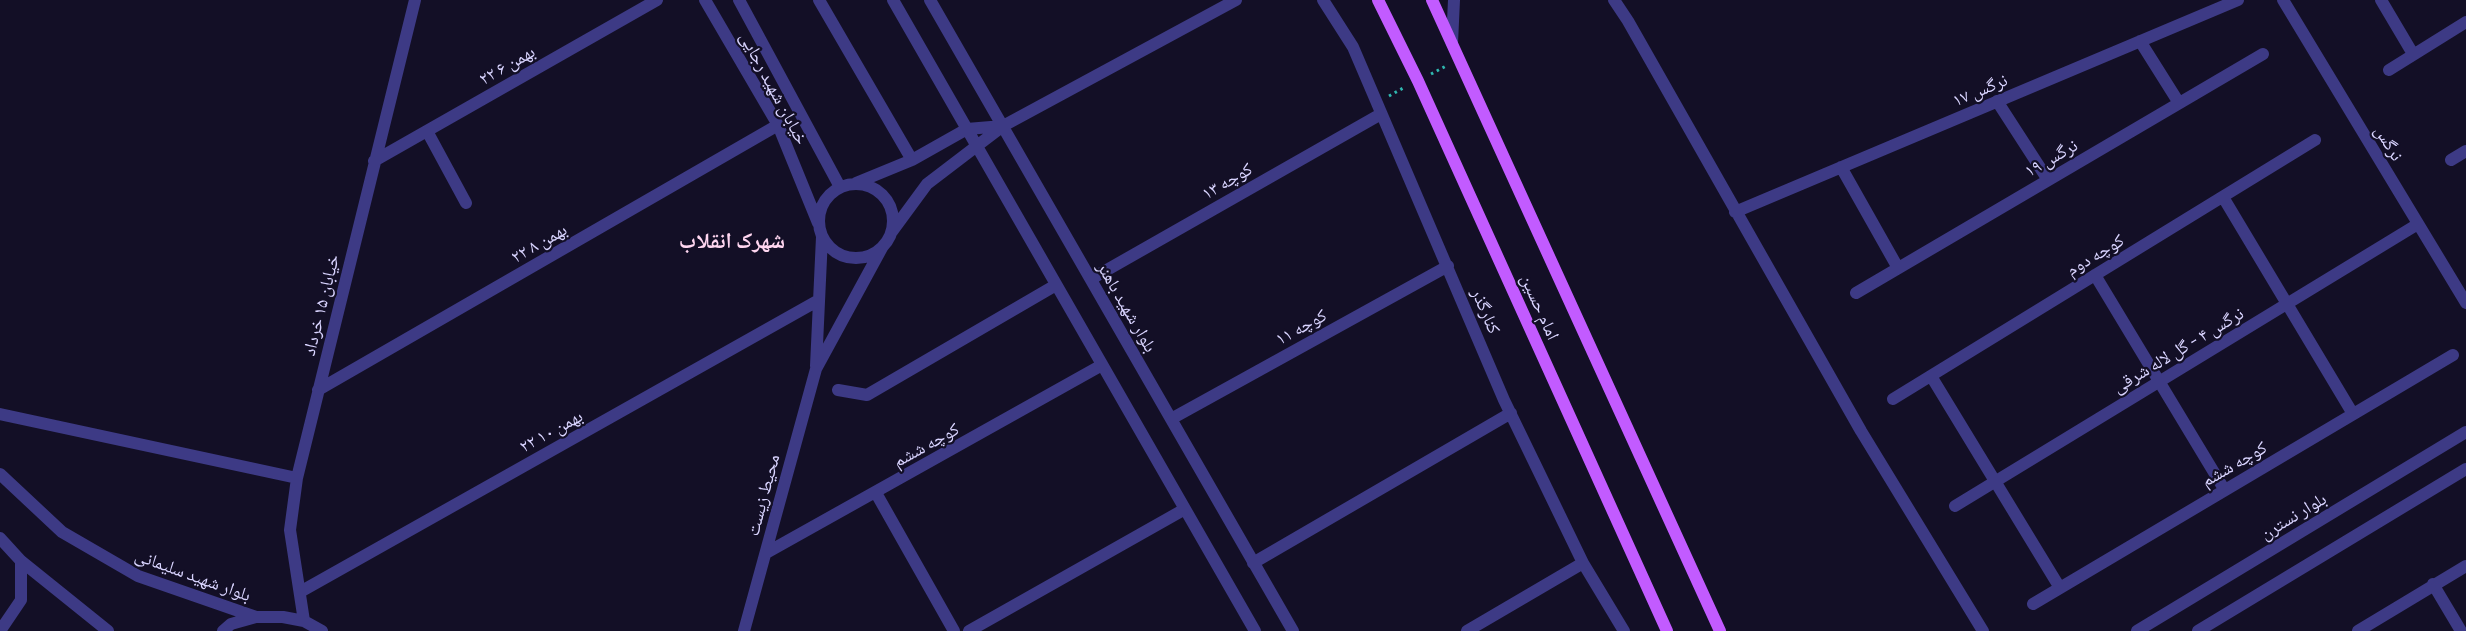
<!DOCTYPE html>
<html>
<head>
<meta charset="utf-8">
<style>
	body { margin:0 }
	canvas { display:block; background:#130f26 }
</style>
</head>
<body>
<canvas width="2466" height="631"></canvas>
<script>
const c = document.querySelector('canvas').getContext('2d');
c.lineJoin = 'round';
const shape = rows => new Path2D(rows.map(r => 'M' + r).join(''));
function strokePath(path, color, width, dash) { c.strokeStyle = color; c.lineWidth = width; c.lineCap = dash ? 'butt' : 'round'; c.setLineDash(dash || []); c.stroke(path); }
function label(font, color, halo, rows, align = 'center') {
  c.font = font + ' Commissioner,"Noto Naskh Arabic",sans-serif'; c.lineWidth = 4.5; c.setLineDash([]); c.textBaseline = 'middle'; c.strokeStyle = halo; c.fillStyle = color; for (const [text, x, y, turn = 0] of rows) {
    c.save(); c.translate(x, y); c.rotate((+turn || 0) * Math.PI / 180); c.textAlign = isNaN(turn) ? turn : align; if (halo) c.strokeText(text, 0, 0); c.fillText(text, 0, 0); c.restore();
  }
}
const path = shape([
	[1431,74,1448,65],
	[1389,96,1405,87]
]);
const minor = shape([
	[705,0,778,125,818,223],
	[739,0,840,187],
	[819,0,912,160],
	[893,0,1255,631],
	[930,0,1293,631],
	[1323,0,1353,47,1504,400,1583,563,1624,631],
	[1614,0,1628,21,1861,431,1983,631],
	[2283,0,2466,303],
	[2381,0,2413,54],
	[2140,41,2179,103],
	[1452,43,1454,0],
	[2389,70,2466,22],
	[1997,101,2048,180],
	[427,131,466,203],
	[2451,160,2466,151],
	[374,161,657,0],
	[1841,167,1898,268],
	[856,183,912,160,967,129,1003,126],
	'819 221a37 37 0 1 1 74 0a37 37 0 1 1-74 0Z',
	[2223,197,2353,414],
	[1735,212,2238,0],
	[891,233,927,184,1003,126,1236,0],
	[2095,275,2224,489],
	[1091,279,1381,114],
	[1856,293,2263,54],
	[816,366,822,237],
	[1931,376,2060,588],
	[318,390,778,125],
	[838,390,867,395,1056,285],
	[1893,399,2315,140],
	[0,414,297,478],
	[1171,419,1448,266],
	[0,474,62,532,138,576,256,617],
	[876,493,954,631],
	[1955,506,2418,224],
	[0,538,21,561,108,631],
	[766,553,1102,365],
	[1253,563,1511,413],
	[2433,584,2461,631],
	[300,592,819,300],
	[2033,604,2453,355],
	[304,621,290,530,297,478,415,0],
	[0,631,21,600,21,561],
	[223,631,231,624,256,617,283,617,304,621,322,631],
	[744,631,816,369,883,246],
	[969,631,1185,509],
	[1467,631,1583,563],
	[2137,631,2466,432],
	[2198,631,2466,469],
	[2358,631,2466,566]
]);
const major = shape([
	[1378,0,1418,81,1667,631],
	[1432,0,1720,631]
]);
const streetNames = [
	["۲۲ بهمن ۶",507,65,-30],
	["خیابان شهید رجایی",774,88,62],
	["نرگس ۱۷",1980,90,-23],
	["نرگس",2389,143,59],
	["نرگس ۱۹",2051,158,-30],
	["کوچه ۱۳",1227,181,-30],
	["۲۲ بهمن ۸",539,243,-30],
	["کوچه دوم",2095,255,-31],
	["خیابان ۱۵ خرداد",321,305,-76],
	["بلوار شهید باهنر",1127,307,60],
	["امام حسین",1540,307,66],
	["کنارگذر",1486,311,67],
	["کوچه ۱۱",1301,327,-29],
	["نرگس ۴ - گل لاله شرقی",2178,350,-31],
	["۲۲ بهمن ۱۰",551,431,-29],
	["کوچه ششم",926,445,-29],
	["کوچه ششم",2234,464,-30],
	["محیط زیست",763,495,-75],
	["بلوار نسترن",2293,516,-31],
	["بلوار شهید سلیمانی",193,575,20]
];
const districtNames = [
	["شهرک انقلاب",732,241]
];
strokePath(path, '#2fb8b0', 3, [2.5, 4]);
strokePath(minor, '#3d3a85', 12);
strokePath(major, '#c25bff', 12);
label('18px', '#d9d4ff', '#130f26', streetNames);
label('bold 22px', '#ffd6f0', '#130f26', districtNames);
</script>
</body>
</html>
